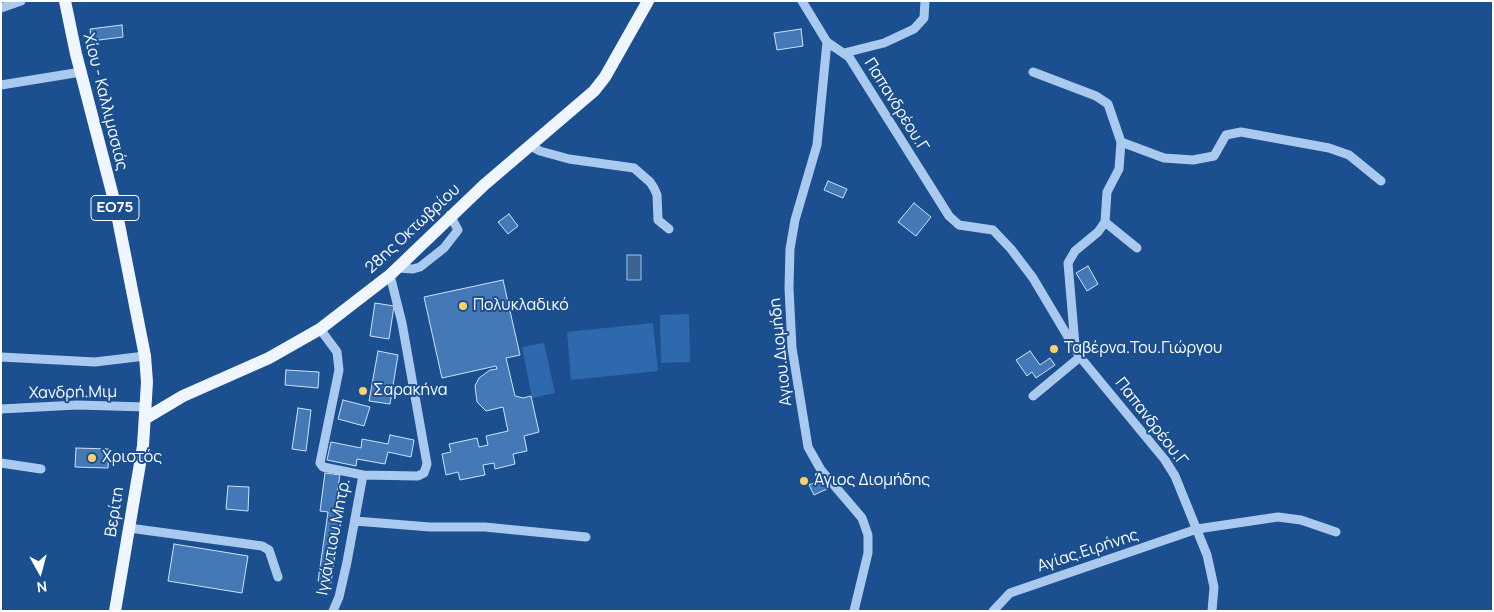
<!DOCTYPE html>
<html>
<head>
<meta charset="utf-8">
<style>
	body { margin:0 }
	#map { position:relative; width:1494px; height:612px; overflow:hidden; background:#1b4f8f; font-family:Manrope,sans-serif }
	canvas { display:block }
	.frame { position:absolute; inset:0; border:2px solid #fff; pointer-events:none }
	.north { position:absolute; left:15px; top:547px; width:50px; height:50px; -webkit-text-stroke:4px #1b4f8f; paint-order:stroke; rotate:173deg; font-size:14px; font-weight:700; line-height:20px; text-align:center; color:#fff }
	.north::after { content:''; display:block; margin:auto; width:18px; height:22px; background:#fff; clip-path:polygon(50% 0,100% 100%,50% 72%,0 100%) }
</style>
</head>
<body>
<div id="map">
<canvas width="1494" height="612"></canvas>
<div class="frame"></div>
<div class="north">N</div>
</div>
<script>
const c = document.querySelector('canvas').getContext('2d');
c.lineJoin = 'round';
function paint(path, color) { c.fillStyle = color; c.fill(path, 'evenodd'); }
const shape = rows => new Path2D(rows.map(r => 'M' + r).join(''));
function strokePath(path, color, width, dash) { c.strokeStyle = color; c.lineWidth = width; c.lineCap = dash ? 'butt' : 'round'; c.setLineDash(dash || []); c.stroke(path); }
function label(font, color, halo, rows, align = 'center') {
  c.font = font + ' Manrope,sans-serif'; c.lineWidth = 4; c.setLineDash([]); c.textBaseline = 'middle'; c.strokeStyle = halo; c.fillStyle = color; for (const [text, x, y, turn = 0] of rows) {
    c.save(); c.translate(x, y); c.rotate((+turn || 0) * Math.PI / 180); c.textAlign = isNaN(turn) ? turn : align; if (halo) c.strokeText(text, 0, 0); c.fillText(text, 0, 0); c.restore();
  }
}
const green = shape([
	[689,314,690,362,661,363,660,315],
	[653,323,658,371,571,380,567,332],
	[544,343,555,393,532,398,522,347]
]);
const water = shape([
	[627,255,641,255,641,280,627,280,627,255]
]);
const building = shape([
	[122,25,123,37,91,41,90,29,122,25],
	[801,29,803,46,777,50,774,33,801,29],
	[828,181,847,189,843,198,824,190,828,181],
	[914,203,931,217,916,236,898,222,914,203],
	[509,214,518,226,508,234,498,222,509,214],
	[1088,266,1098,284,1087,291,1076,273,1088,266],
	[503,280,520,355,506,358,515,396,523,398,531,396,539,432,524,436,527,451,513,454,515,464,495,469,494,463,483,465,485,475,460,480,458,472,446,475,442,454,451,452,449,444,477,438,479,447,488,445,486,436,508,431,503,407,486,411,477,402,475,386,479,378,490,370,497,369,496,366,442,378,424,297,503,280],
	[375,303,394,306,389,339,370,336,375,303],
	[378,351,398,355,390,404,369,401,378,351],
	[1030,351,1040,365,1050,358,1055,365,1036,378,1032,372,1027,376,1016,360,1030,351],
	[286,370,319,372,318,388,285,385,286,370],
	[343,400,370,407,364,426,338,419,343,400],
	[298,408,311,410,306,451,292,449,298,408],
	[390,435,414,440,411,457,388,452,385,464,357,459,356,466,327,460,331,442,361,448,362,439,388,444,390,435],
	[76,448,109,449,108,468,75,467,76,448],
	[325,473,340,475,334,511,341,512,331,583,318,581,328,512,320,511,325,473],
	[822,479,827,489,814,495,809,485,822,479],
	[228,486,249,487,248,511,226,509,228,486],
	[174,544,248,556,242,593,168,581,174,544]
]);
const minor = shape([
	[802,1,827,42,849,57,949,216,959,225,993,230,1011,249,1033,278,1080,357,1165,460,1175,476,1207,555,1214,587,1212,611],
	[1,8,21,1],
	[827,42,817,145,795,220,790,249,789,288,792,348,808,447,821,470,862,518,868,535,868,553,854,611],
	[844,53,884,43,914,29,924,18,925,1],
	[1033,72,1096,96,1108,104,1121,142,1119,169,1107,192,1105,222,1098,232,1075,251,1068,263,1075,345],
	[1,85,81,72],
	[1121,142,1164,158,1193,160,1214,156,1226,135,1241,132,1329,148,1349,155,1381,181],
	[531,146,540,151,569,159,634,168,650,182,654,188,657,195,658,220,669,229],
	[1105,222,1137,248],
	[397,268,413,269,420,267,444,248,458,230,450,215],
	[320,329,337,352,339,370,320,463,323,467,363,475,347,562,339,597,333,611],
	[1,357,95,362,145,356],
	[1033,396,1080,357],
	[1,409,77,405,146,407],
	[1,463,41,469],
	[363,475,418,476,424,473,427,464,402,323,390,275],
	[355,521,430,527,485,527,586,537],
	[129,528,262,546,269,550,278,577],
	[993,611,1010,593,1197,529,1278,517,1301,520,1336,532]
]);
const major = shape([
	[65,1,76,54,115,204,145,356,147,382,143,446,115,611],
	[146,418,183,396,269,358,320,329,390,275,484,185,594,91,605,77,648,1]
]);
const markers = [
	[463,306,5,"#ffd166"],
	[1054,349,5,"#ffd166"],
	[363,391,5,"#ffd166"],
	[92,458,5,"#ffd166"],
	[804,481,5,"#ffd166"]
];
const shields = [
	[115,208,48]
];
const shieldNames = [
	["ΕΟ75",115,208]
];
const streetNames = [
	["Χίου - Καλλιμασιάς",105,102,76],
	["Παπανδρέου.Γ",896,105,58],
	["28ης Οκτωβρίου",413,229,-43],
	["Αγιου.Διομήδη",781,352,-96],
	["Χανδρή.Μιμ",73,393,-1],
	["Παπανδρέου.Γ",1151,422,52],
	["Βερίτη",115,512,-81],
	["Ιγνάντιου.Μητρ.",334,537,-79],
	["Αγίας.Ειρήνης",1088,551,-18]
];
const poiNames = [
	["Πολυκλαδικό",473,306],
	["Ταβέρνα.Του.Γιώργου",1064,349],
	["Σαρακήνα",373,391],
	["Χριστός",102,458],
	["Άγιος Διομήδης",814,481]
];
paint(green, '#2e69ad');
paint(water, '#3c6290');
strokePath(water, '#9cc4f0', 1);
paint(building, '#4478b7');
strokePath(building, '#cfe3fa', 1);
strokePath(minor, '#a9c9ee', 9);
strokePath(major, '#f0f6ff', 12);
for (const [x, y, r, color] of markers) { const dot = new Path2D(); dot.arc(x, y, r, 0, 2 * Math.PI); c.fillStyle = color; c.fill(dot); strokePath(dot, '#1b4f8f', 2); }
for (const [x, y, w] of shields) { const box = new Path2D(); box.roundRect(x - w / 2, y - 12.5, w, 25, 4); c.fillStyle = '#1b4f8f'; c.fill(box); strokePath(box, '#fff', 1); }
label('bold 15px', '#fff', null, shieldNames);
label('16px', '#fff', '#1b4f8f', streetNames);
label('16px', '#fff', '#1b4f8f', poiNames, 'left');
</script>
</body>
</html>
